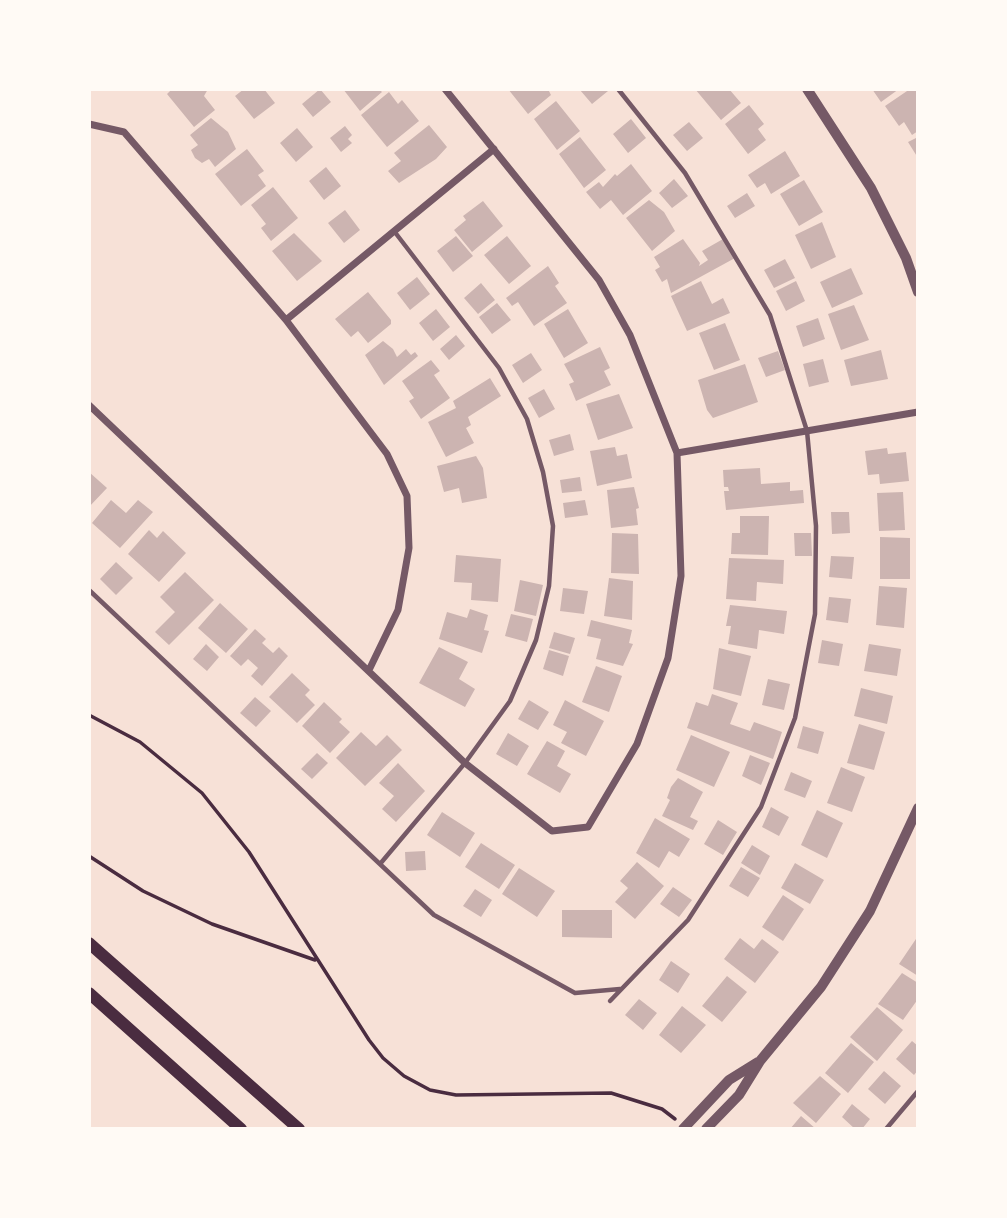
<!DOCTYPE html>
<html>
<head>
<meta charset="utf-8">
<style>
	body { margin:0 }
	#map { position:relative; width:1007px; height:1218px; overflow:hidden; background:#f7e1d7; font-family:Arial,sans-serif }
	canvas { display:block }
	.frame { position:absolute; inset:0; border:91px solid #fffaf5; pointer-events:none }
</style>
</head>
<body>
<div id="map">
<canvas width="1007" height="1218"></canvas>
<div class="frame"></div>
</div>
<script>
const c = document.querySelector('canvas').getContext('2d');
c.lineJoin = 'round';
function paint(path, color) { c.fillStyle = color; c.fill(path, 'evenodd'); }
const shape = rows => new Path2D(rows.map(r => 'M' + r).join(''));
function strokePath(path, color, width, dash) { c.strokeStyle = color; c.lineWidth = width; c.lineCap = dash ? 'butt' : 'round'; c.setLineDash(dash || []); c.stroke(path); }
const building = shape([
	[172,89,208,89,204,96,215,110,194,127,167,94],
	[244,89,264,89,275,103,254,119,235,96],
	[320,89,331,102,313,117,302,104],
	[343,89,379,89,382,92,360,111],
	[508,89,548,89,551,95,528,114],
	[606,89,608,91,592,104,580,90],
	[695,89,729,89,741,103,721,120],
	[872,89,899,89,881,102],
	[910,89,918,89,918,131,912,135,904,122,899,126,885,106],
	[389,92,398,104,402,100,419,121,387,147,361,115],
	[556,101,580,131,557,150,534,119],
	[749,105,764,124,758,129,766,140,748,154,725,124],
	[211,118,228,132,236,149,215,167,209,159,202,163,195,158,191,150,198,145,190,135],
	[631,119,646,138,628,153,613,134],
	[689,122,703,138,687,151,673,135],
	[429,125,447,147,436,159,399,183,388,171,401,161,394,153],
	[345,126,352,135,348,139,352,143,341,152,330,138],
	[297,128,313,147,296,162,280,143],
	[580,137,606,170,584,188,559,154],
	[918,137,918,158,908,142],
	[247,149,264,171,258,175,266,186,241,206,215,174],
	[785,151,800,176,771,194,765,183,757,188,748,175],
	[631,164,652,191,623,215,611,200,600,209,586,192,599,182,603,187,615,174,617,176],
	[326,167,341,186,324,200,309,181],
	[674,179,688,196,672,208,659,193],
	[804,180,823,212,799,226,780,194],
	[273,187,298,218,271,241,261,228,266,224,251,205],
	[747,193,755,206,735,218,727,206],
	[649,200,664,212,675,231,652,251,626,218],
	[483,201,503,226,472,252,454,230,466,220,463,216],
	[345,210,360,230,344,243,328,223],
	[822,222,836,257,811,269,795,235],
	[294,233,322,261,297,281,272,251],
	[456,236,473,256,453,272,437,251],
	[507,236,531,266,509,284,484,255],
	[683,239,700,263,699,266,708,260,702,251,723,239,735,258,671,293,667,279,662,282,655,270,660,267,654,257],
	[785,259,795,278,774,288,764,270],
	[548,266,559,283,555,286,567,303,534,326,518,302,512,306,506,298],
	[851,268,863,294,832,308,820,282],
	[417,277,430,294,410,310,397,293],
	[701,281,712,304,723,298,730,313,687,331,671,296],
	[796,281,805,301,786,311,776,291],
	[481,283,495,300,478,314,464,298],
	[368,292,391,320,391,324,368,343,358,331,351,337,335,319],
	[497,303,511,320,492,334,479,317],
	[854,305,869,340,841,350,828,314],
	[436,309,450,327,433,341,419,323],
	[568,309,588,343,564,358,544,324],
	[818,318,825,339,803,347,796,326],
	[725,323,740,360,714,370,699,333],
	[456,335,465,346,449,360,440,349],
	[383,341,393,349,397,357,406,349,411,355,415,352,418,356,384,385,365,355],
	[600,347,610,368,604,371,611,385,576,401,569,384,574,382,564,364],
	[881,350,888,379,851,386,844,360],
	[778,351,785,370,766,377,758,358],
	[531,353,542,370,523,383,512,365],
	[823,359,829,382,809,387,803,364],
	[431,360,440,371,434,375,450,398,421,419,409,401,414,398,402,381],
	[745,364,758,402,713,418,707,410,698,380],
	[490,378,501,396,468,417,471,425,466,428,474,443,446,457,428,422,456,408,453,401],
	[544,389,555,409,539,418,528,398],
	[619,394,633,428,598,440,586,404],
	[570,434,574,450,554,456,549,440],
	[615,447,617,456,627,454,632,478,597,486,590,451],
	[887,448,888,454,906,452,909,481,880,484,879,474,868,475,865,451],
	[476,456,483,468,487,498,462,503,459,488,444,492,437,466],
	[760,468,761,484,790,482,790,491,803,490,804,503,726,510,724,491,729,491,728,487,724,487,723,470],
	[89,472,107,488,89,507],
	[580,477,582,491,562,493,560,480],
	[634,487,639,508,636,509,638,525,611,528,607,490],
	[903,492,905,530,879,531,877,493],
	[111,500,126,513,138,500,153,512,120,548,92,523],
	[585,500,588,515,565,518,563,503],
	[831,512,849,512,850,533,832,534],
	[740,516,769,516,768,555,731,554,732,533,740,533],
	[149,530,157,538,163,531,186,553,159,582,128,554],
	[612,533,638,534,639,574,611,573],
	[794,533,811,533,812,556,795,556],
	[880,537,910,538,910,579,880,579],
	[456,555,501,559,498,602,471,600,472,583,454,582],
	[831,556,854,557,852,579,829,577],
	[729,558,784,560,783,584,757,582,756,601,726,599],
	[116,562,133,578,116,595,100,579],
	[185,572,214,600,169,645,155,632,175,612,160,597],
	[609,578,633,581,632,620,604,616],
	[520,580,543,585,536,616,514,611],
	[879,586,907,588,904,628,876,625],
	[563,588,588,591,584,614,560,611],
	[829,597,851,599,848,623,826,620],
	[220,603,248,629,226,653,198,628],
	[730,605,787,611,784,634,759,630,757,649,728,644,731,626,726,626],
	[470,609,488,615,484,630,489,631,482,653,439,639,447,612,467,618],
	[511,614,533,619,527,642,505,636],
	[591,620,632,630,629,643,633,644,623,666,596,659,601,639,587,636],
	[255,629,266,639,262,643,273,653,279,647,288,656,262,686,251,676,258,668,248,659,241,666,230,656],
	[554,632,575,638,570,654,549,648],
	[822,640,843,644,839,666,818,663],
	[206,644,219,657,207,671,193,659],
	[869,644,901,649,897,676,864,671],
	[439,647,468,662,459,679,475,689,465,707,419,683],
	[719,648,751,656,741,696,713,689],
	[549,650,569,656,563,676,543,669],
	[596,666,622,676,609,712,582,702],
	[292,673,310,690,305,695,315,705,297,723,269,697],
	[768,679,790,684,784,710,762,705],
	[861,688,893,696,887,724,854,716],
	[712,694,738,703,730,724,750,731,754,722,782,732,773,759,687,728,696,702,708,706],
	[255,697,271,711,256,727,240,713],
	[529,700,549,712,538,730,518,719],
	[565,700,604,721,586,756,561,743,567,732,553,725],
	[324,702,342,719,339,722,350,732,330,753,302,726],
	[859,724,885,732,874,770,847,763],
	[803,726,824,732,818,754,797,748],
	[361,732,376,746,387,735,402,750,365,786,336,758],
	[508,733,529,746,517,766,496,754],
	[691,735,730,752,714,787,676,770],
	[547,741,565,751,557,766,571,774,560,793,527,774],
	[317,753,328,763,312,779,301,769],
	[750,755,770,763,761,785,742,776],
	[398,763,425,791,396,822,382,809,394,796,379,783],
	[841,767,865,777,852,812,827,803],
	[791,772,812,781,805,798,784,790],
	[678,778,703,792,690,817,698,821,693,830,662,816,670,800,667,798,671,787],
	[771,807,789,817,779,836,762,827],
	[817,810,843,823,827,858,801,845],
	[442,812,475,833,460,857,427,835],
	[655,818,690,839,679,857,669,851,659,868,636,853],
	[718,820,737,832,723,855,704,844],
	[481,843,515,865,499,889,465,867],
	[752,845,770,856,760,875,741,863],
	[425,851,426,870,406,871,405,852],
	[637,862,664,886,635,919,615,902,628,888,620,881],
	[795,863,824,880,810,904,781,888],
	[741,867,760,878,748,897,729,886],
	[519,868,555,891,537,917,502,894],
	[673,887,692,900,679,917,660,904],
	[475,889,492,900,481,917,463,906],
	[783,895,804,909,783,941,762,927],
	[562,910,612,910,612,938,562,937],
	[918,936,918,976,899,964],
	[740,938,754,949,762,939,779,952,755,983,724,959],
	[671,961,690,974,678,993,659,980],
	[902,973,918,983,918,999,903,1020,878,1004],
	[727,976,747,992,722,1022,702,1006],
	[639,999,657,1013,643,1030,625,1015],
	[682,1006,706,1025,681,1053,659,1035],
	[877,1007,903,1030,877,1061,850,1037],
	[912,1041,918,1046,918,1070,914,1075,896,1059],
	[851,1043,874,1062,848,1093,825,1073],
	[884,1071,901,1086,885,1104,868,1089],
	[820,1076,841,1094,816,1123,793,1103],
	[852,1104,870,1119,862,1129,855,1129,842,1117],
	[801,1116,816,1129,790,1129]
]);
const path = shape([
	[89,715,140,742,202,793,249,852,369,1040,383,1058,404,1076,430,1090,456,1095,611,1093,662,1109,675,1119],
	[89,856,143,891,212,924,315,960]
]);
const service = shape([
	[89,590,434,915,575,993,620,989],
	[380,864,465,763,510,701,536,640,549,586,553,526,543,472,527,419,499,368,394,231],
	[610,1001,688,920,761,807,795,718,815,614,816,526,807,431,770,315,685,173,618,89],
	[886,1129,918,1091]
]);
const minor = shape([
	[89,124,124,132,286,320,387,454,407,496,409,548,398,610,370,668],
	[286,320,494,149],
	[89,405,465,763,552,831,588,827,637,744,668,658,681,576,677,453,630,335,599,280,445,89],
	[677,453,918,412]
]);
const tertiary = shape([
	[807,89,871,188,906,258,918,292],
	[683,1129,729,1080,758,1062],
	[706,1129,739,1095,760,1061,821,987,870,911,918,808]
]);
const primary = shape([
	[89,943,299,1129],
	[89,993,241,1129]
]);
paint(building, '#ccb4b1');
strokePath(path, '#4a2c40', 3.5);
strokePath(service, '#755966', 4.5);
strokePath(minor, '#755966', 7);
strokePath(tertiary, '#755966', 10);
strokePath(primary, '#4a2c40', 12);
</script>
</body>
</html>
